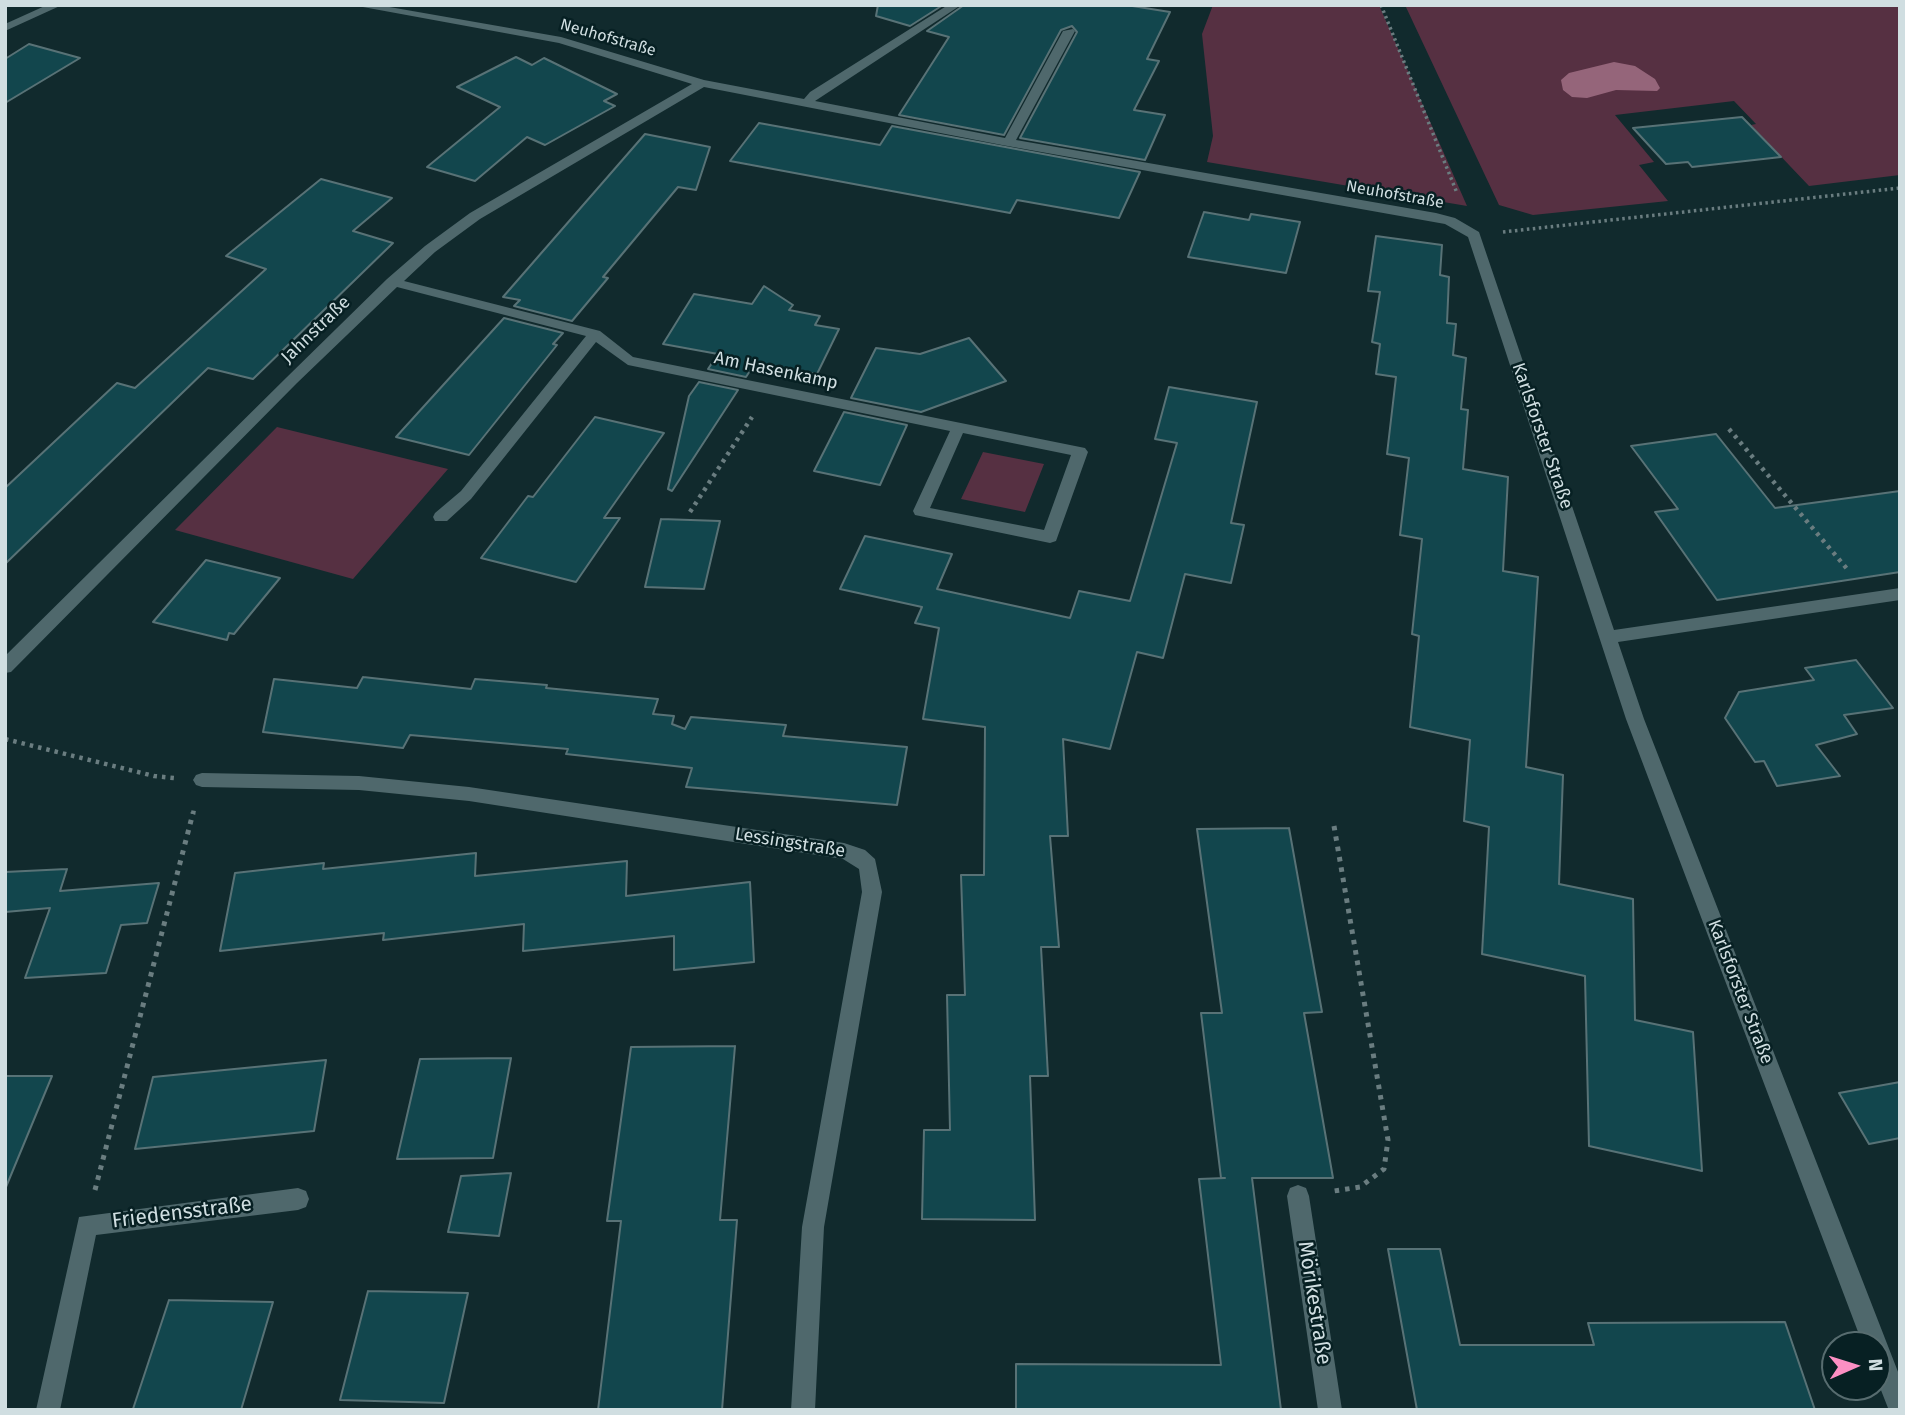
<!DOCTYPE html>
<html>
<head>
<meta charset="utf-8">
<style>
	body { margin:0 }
	#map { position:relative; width:1905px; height:1415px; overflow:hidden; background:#112a2d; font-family:"Fira Sans",sans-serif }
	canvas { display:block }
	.frame { position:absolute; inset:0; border:7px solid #d0dee1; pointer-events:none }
	.north { position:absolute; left:1821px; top:1331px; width:70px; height:70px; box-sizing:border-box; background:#072023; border:2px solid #576c6f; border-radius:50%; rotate:87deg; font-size:19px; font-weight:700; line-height:28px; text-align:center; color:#d0dee1 }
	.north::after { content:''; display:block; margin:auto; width:24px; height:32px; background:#fc8fc3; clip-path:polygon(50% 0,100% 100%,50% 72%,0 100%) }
</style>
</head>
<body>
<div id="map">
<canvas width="1905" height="1415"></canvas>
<div class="frame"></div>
<div class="north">N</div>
</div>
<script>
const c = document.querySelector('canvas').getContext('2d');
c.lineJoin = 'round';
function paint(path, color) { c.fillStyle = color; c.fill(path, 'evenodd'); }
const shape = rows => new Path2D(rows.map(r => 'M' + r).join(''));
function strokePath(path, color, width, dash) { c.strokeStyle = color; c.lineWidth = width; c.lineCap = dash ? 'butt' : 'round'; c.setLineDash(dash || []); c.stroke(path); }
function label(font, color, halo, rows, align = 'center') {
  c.font = font + ' "Fira Sans",sans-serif'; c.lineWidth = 5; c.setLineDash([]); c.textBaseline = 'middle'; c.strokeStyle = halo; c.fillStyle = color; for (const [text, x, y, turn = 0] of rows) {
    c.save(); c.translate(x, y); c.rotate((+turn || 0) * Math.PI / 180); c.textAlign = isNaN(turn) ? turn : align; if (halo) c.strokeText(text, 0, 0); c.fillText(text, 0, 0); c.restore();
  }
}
const green = shape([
	[1213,5,1379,5,1467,206,1207,162,1213,136,1202,34],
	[1405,5,1900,5,1900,175,1809,186,1751,125,1756,124,1734,101,1615,115,1654,162,1639,165,1668,201,1533,215,1499,205],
	[277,427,448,469,353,579,175,530],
	[983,452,1044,464,1025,512,961,499]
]);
const water = shape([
	[1614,62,1635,66,1655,79,1660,88,1657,91,1616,90,1587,98,1572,97,1563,90,1561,80,1569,73]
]);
const building = shape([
	[878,5,943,5,910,26,876,16,878,5],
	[964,5,1126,5,1170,12,1147,59,1159,61,1134,110,1165,115,1145,160,1020,138,1077,32,1072,26,1061,30,1004,135,899,115,949,37,927,31,964,5],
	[29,44,80,58,5,103,5,59,29,44],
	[516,57,532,65,544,58,617,94,604,101,615,106,545,145,527,137,475,181,427,167,500,107,457,87,516,57],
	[1742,117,1781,157,1692,167,1688,162,1666,164,1633,128,1742,117],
	[759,123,880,145,892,126,1140,172,1119,218,1017,200,1010,213,730,161,759,123],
	[645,134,710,147,696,190,678,187,603,277,608,278,572,321,514,306,520,300,503,297,645,134],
	[321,179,392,198,353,231,393,243,253,379,208,368,5,564,5,488,117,383,135,388,266,269,226,256,321,179],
	[1204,212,1249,220,1251,214,1300,222,1286,273,1188,257,1204,212],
	[1376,236,1442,245,1440,275,1449,277,1447,323,1456,324,1453,355,1466,358,1461,409,1468,410,1463,469,1508,477,1503,571,1538,577,1526,767,1563,775,1559,884,1633,899,1635,1020,1693,1032,1702,1171,1589,1146,1585,976,1482,954,1489,827,1464,821,1470,740,1410,727,1419,636,1412,634,1422,539,1400,535,1409,458,1387,454,1396,377,1376,374,1380,344,1372,342,1380,292,1368,291,1376,236],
	[764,286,793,305,789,310,820,316,815,325,839,329,817,374,755,363,746,377,708,369,718,354,663,344,694,294,752,304,764,286],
	[504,318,563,333,553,344,557,345,469,455,396,437,504,318],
	[969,338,1006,381,921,412,851,398,876,348,920,354,969,338],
	[699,382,738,390,672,491,668,489,689,396,699,382],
	[1169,387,1257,402,1231,523,1244,525,1231,583,1185,574,1163,658,1137,652,1110,749,1063,739,1068,836,1050,836,1059,947,1041,947,1048,1076,1030,1076,1035,1220,922,1219,924,1130,950,1130,947,995,965,995,961,875,984,875,985,727,923,719,939,628,915,623,922,607,840,589,865,536,952,554,937,589,1070,618,1079,591,1130,601,1177,443,1155,439,1169,387],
	[844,412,907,425,880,485,814,471,844,412],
	[595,417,664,433,604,518,620,518,576,582,481,558,528,496,533,497,595,417],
	[1716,434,1775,508,1900,491,1900,572,1717,600,1655,512,1678,509,1631,446,1716,434],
	[661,519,720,521,704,589,645,587,661,519],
	[206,560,280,578,234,634,229,633,227,640,153,622,206,560],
	[1856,660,1893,708,1844,715,1857,734,1816,745,1840,776,1777,786,1764,761,1755,762,1725,718,1739,692,1814,680,1805,668,1856,660],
	[363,677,471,689,475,679,547,685,546,688,658,699,653,714,674,716,672,724,685,729,691,717,786,725,783,736,907,747,897,805,686,787,692,768,566,754,568,749,410,735,403,748,263,732,274,679,357,688,363,677],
	[1289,828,1322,1012,1304,1013,1333,1178,1252,1178,1281,1410,1016,1410,1016,1364,1221,1365,1199,1179,1225,1178,1221,1178,1201,1013,1222,1013,1197,829,1289,828],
	[476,853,475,876,627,861,626,896,750,882,754,962,674,970,674,936,523,951,524,924,383,940,384,933,220,951,235,873,324,863,323,869,476,853],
	[67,869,60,891,159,883,147,923,121,925,106,973,25,978,50,908,5,912,5,872,67,869],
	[735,1046,720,1220,737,1220,722,1410,598,1410,621,1221,607,1221,631,1047,735,1046],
	[511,1058,493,1158,397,1159,420,1059,511,1058],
	[326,1060,314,1131,135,1149,153,1077,326,1060],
	[5,1076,52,1076,6,1187,5,1187,5,1076],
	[1900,1082,1900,1138,1869,1144,1839,1093,1900,1082],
	[511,1173,499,1236,448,1232,461,1176,511,1173],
	[1388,1249,1440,1249,1460,1345,1594,1345,1588,1323,1785,1322,1815,1410,1417,1410,1388,1249],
	[368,1291,468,1293,444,1403,340,1400,368,1291],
	[169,1300,273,1302,241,1410,133,1409,169,1300]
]);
const pathFar2 = shape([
	[1381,5,1457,193],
	[1503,232,1900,188]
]);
const pathFar1 = shape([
	[1729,429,1848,570],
	[690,512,752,417],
	[5,739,154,776,174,778],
	[193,814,194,809]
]);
const path = shape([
	[1334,826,1388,1140,1384,1169,1360,1187,1334,1191],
	[95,1190,193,813]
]);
const minor = shape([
	[47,5,62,5,5,31,5,24,47,5],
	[352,5,378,5,561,37,704,80,804,99,810,92,948,5,961,5,815,101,1005,138,1063,31,1073,29,1075,31,1016,140,1436,213,1455,218,1479,232,1614,630,1900,588,1900,600,1618,642,1644,719,1900,1377,1900,1410,1888,1408,1877,1380,1877,1345,1863,1345,1626,719,1468,237,1445,224,1002,145,704,87,480,219,435,252,404,281,600,331,633,357,1085,448,1088,452,1056,541,1050,543,915,515,913,511,950,431,628,365,596,342,471,499,447,521,435,521,433,517,435,513,461,491,586,336,397,287,297,383,11,672,5,673,5,656,287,377,387,279,425,246,470,213,692,84,559,43,352,5],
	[963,433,1071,455,1044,530,930,508,963,433],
	[202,773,359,776,469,787,844,843,865,850,875,859,882,892,824,1227,815,1410,791,1410,802,1227,862,892,859,869,843,859,469,801,359,790,202,787,196,785,193,780,196,775,202,773],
	[1298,1185,1306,1188,1309,1196,1342,1410,1318,1410,1287,1196,1290,1188,1298,1185],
	[298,1188,306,1191,309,1199,306,1207,298,1210,96,1235,60,1410,36,1410,79,1217,298,1188]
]);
const farStreetnames = [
	["Neuhofstraße",608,38,16],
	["Neuhofstraße",1395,195,10]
];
const streetNames = [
	["Jahnstraße",316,330,-44],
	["Am Hasenkamp",776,371,12],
	["Karlsforster Straße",1542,436,71],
	["Lessingstraße",790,843,9],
	["Karlsforster Straße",1740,992,69]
];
const nearStreetnames = [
	["Friedensstraße",182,1213,-7],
	["Mörikestraße",1314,1303,81]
];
paint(green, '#563042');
paint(water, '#95657a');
paint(building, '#12464d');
strokePath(building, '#587276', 2);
strokePath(pathFar2, '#6a7d80', 3.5, [2.5, 3.5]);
strokePath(pathFar1, '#6a7d80', 4.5, [3.5, 5]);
strokePath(path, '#6a7d80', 5, [4.5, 6]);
paint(minor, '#4f686c');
label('16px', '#d0dee1', '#072023', farStreetnames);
label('18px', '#d0dee1', '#072023', streetNames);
label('21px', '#d0dee1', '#072023', nearStreetnames);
</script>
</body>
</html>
